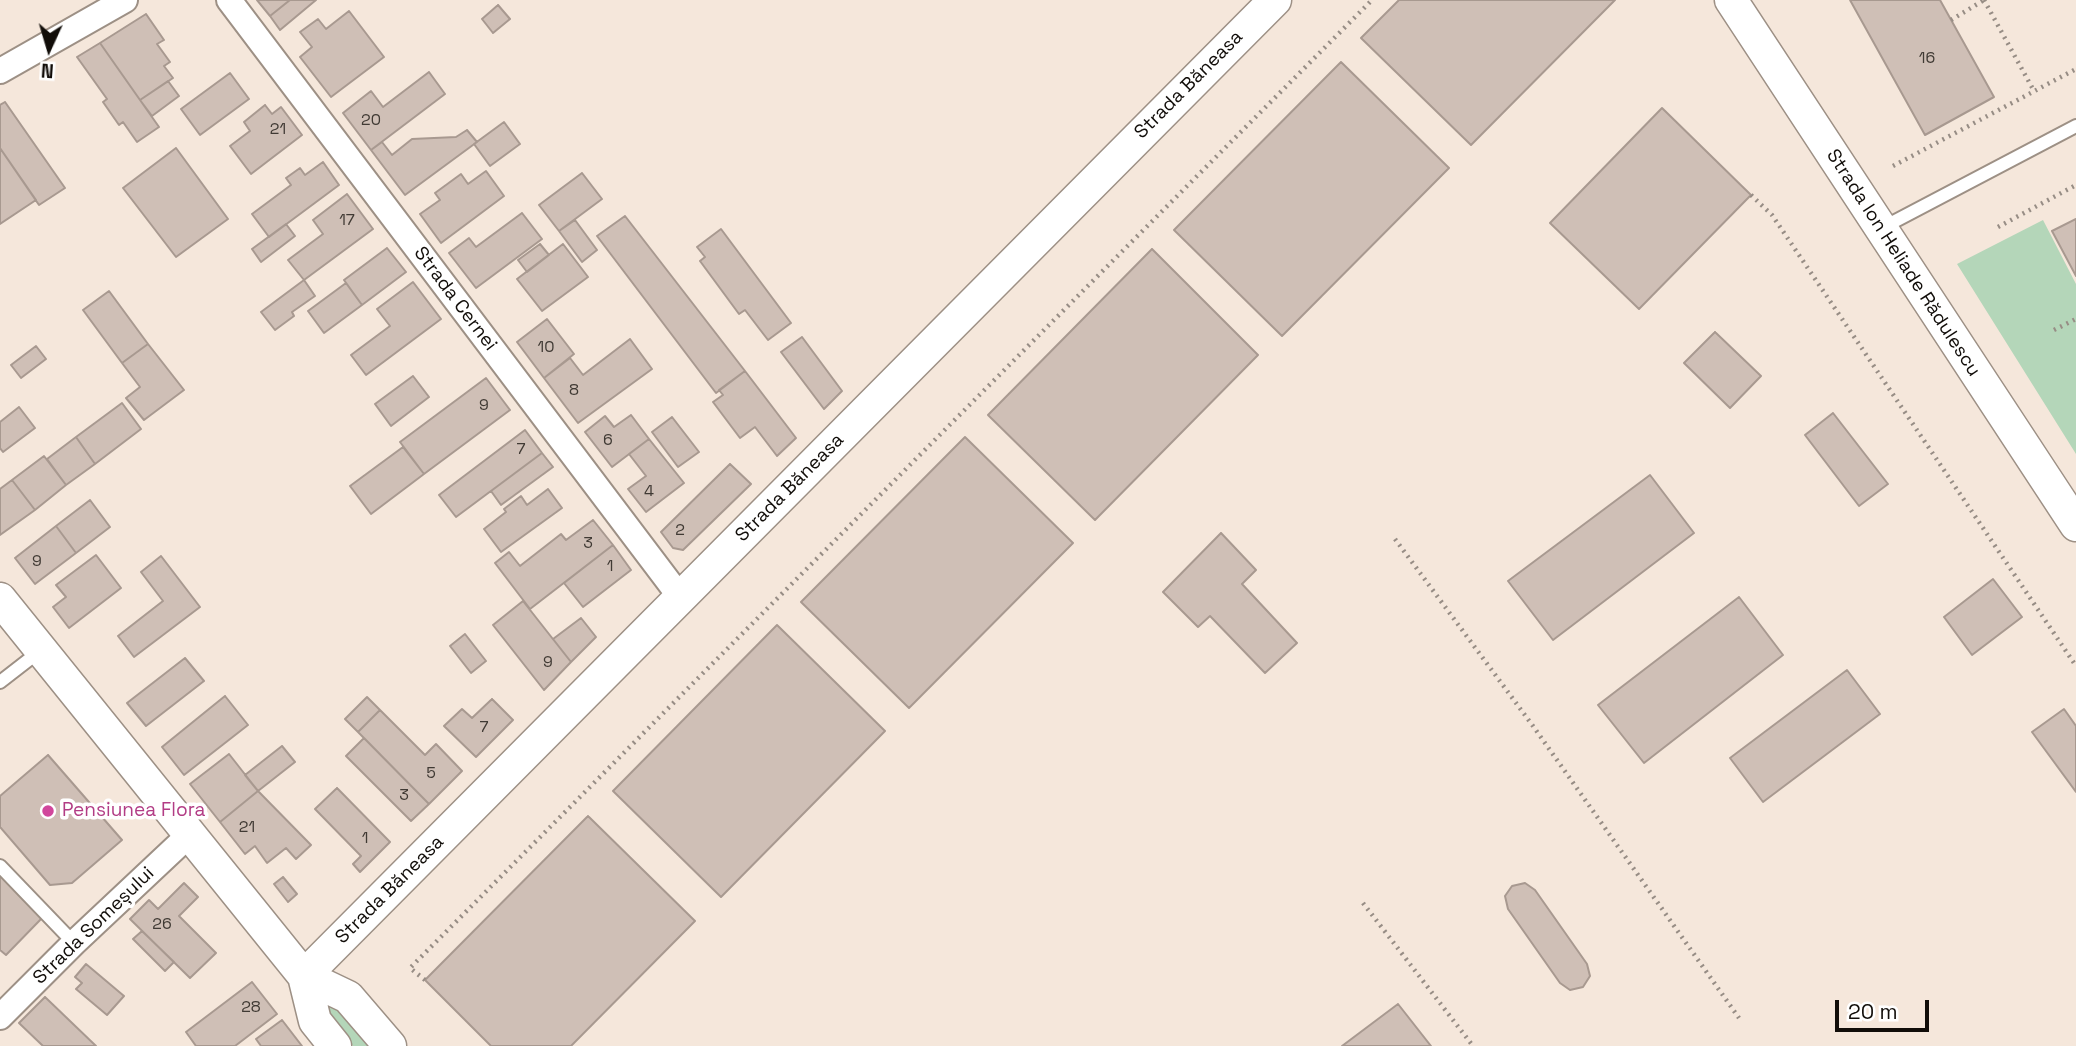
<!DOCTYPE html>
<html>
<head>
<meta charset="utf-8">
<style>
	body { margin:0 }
	#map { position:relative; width:2076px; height:1046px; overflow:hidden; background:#f5e7db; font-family:"Space Grotesk",sans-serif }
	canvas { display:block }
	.north { position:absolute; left:14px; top:14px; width:70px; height:70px; -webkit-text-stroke:5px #fff; paint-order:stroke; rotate:184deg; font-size:19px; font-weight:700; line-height:28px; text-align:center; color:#110d09 }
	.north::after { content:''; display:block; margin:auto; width:24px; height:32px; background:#110d09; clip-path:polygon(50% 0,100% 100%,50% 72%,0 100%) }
	.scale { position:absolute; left:1835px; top:1000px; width:94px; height:32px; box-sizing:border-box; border:4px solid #110d09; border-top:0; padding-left:9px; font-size:21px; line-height:24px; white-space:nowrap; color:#110d09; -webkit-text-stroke:5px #fff; paint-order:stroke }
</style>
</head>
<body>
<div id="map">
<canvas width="2076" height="1046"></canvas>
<div class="north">N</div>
<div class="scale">20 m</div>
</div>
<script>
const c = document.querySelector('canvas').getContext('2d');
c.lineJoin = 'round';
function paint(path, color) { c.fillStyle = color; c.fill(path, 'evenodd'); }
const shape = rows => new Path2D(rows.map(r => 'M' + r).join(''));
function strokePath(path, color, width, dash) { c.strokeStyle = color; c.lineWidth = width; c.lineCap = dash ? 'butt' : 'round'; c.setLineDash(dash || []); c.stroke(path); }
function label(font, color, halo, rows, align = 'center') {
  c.font = font + ' "Space Grotesk",sans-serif'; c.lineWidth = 7; c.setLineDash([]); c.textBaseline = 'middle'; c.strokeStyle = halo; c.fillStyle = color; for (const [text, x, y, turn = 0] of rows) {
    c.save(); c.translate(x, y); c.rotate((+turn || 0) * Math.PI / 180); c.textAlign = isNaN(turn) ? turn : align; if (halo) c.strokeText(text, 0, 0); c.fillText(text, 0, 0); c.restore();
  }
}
const green = shape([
	[2043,220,2076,284,2076,454,1957,264],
	[304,976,373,1046,353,1046]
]);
const building = shape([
	[257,0,290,0,270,16,257,0],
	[290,0,316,0,280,30,270,16,290,0],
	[1399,0,1615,0,1471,145,1361,38,1399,0],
	[1850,0,1940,0,1994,97,1925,135,1850,0],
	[498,5,510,19,493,33,482,19,498,5],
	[349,11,384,57,331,97,300,57,312,47,300,32,318,19,326,29,349,11],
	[146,14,164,40,157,44,170,62,164,66,173,78,140,100,100,43,146,14],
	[100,43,159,127,137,142,123,122,119,125,103,102,107,99,77,57,100,43],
	[1341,62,1449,168,1282,336,1174,230,1341,62],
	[429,72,445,94,371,150,343,113,371,91,383,107,429,72],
	[230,73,249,99,200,135,181,109,230,73],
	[168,81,179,96,152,116,140,100,168,81],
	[5,102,65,188,39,205,0,148,0,105,5,102],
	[265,105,272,114,281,107,302,135,251,174,230,146,250,131,244,122,265,105],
	[1662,108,1751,195,1639,309,1550,223,1662,108],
	[504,122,520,144,490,166,474,144,504,122],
	[467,130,477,142,405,195,371,150,382,142,392,155,412,139,456,137,467,130],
	[0,148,36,200,0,224,0,148],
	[176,148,228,219,176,257,123,188,176,148],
	[323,162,339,185,269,237,252,214,291,185,286,178,300,168,305,175,323,162],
	[486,171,504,196,441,243,420,214,440,200,435,193,461,174,468,184,486,171],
	[582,173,602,199,559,231,539,205,582,173],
	[347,194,373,229,304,280,288,260,323,234,313,220,347,194],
	[522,213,542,239,476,288,449,253,469,238,476,247,522,213],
	[625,216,745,371,716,393,597,236,625,216],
	[2076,219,2076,276,2052,231,2076,219],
	[575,220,597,250,582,262,559,231,575,220],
	[286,224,295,236,261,262,252,249,286,224],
	[721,229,791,323,768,340,745,310,739,314,700,261,705,257,697,247,721,229],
	[540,244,549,255,527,272,518,260,540,244],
	[563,244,588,277,542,311,517,279,563,244],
	[387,248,406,272,362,305,344,280,387,248],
	[1152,249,1258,355,1095,520,988,415,1152,249],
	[304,280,315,296,292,312,294,316,275,330,261,312,304,280],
	[413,282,441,319,366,375,351,355,390,326,377,309,413,282],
	[346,283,362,305,324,333,308,311,346,283],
	[109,291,148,344,122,363,83,310,109,291],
	[547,319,574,354,544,378,517,342,547,319],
	[1715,332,1761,376,1730,408,1684,363,1715,332],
	[802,337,842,391,824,409,781,352,802,337],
	[630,339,652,369,578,423,544,378,570,358,583,375,630,339],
	[148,344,184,390,144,420,126,398,140,387,122,363,148,344],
	[36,346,46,359,21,378,11,365,36,346],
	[745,371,796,438,777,456,755,427,740,438,713,402,723,395,719,390,745,371],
	[413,376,429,397,391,426,375,404,413,376],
	[486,378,510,410,424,474,400,442,486,378],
	[122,403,141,429,95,464,76,437,122,403],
	[19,407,35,428,3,452,0,448,0,422,19,407],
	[1833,413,1888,484,1859,506,1805,435,1833,413],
	[631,415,649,439,612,467,585,432,605,416,614,427,631,415],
	[672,417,699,452,678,467,652,432,672,417],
	[525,430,542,453,456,517,439,495,525,430],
	[76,437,95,464,66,485,47,459,76,437],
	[965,437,1073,543,909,708,801,602,965,437],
	[649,439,684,483,646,512,628,489,646,476,629,454,649,439],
	[403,447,424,474,371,514,350,486,403,447],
	[542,453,553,467,501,505,491,491,542,453],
	[44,456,66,485,35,510,12,480,44,456],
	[730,464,751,484,683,550,673,548,661,532,730,464],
	[1650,475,1694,533,1553,640,1508,581,1650,475],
	[12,480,35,510,0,535,0,489,12,480],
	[548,489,562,508,501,552,484,529,506,512,504,509,521,496,527,505,548,489],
	[90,500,110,527,76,553,56,526,90,500],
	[593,520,613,545,530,609,495,563,509,552,520,566,561,534,566,540,593,520],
	[56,526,76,553,35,584,15,558,56,526],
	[1221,533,1256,570,1242,584,1297,643,1265,673,1210,616,1198,627,1163,592,1221,533],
	[613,545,631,570,583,607,564,583,613,545],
	[96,555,121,588,69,628,53,607,66,597,56,585,96,555],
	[161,556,200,607,134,657,118,636,163,601,141,572,161,556],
	[1993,579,2022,617,1972,655,1944,617,1993,579],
	[1739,597,1783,655,1644,763,1598,705,1739,597],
	[523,601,571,662,544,690,493,625,523,601],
	[581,618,596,637,571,662,553,639,581,618],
	[777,625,885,731,721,897,613,791,777,625],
	[465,634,486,661,471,673,450,646,465,634],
	[185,658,204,681,146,726,127,703,185,658],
	[1847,670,1880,714,1763,802,1730,758,1847,670],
	[225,696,248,725,184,775,162,747,225,696],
	[367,697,380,710,358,732,345,719,367,697],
	[492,699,513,720,476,757,444,726,462,709,472,718,492,699],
	[2064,709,2076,726,2076,792,2032,732,2064,709],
	[380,710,425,755,436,744,462,771,429,804,358,732,380,710],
	[364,738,429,804,411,821,346,756,364,738],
	[282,746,295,762,258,791,245,775,282,746],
	[229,754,258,791,220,822,190,784,229,754],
	[48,755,122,840,72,883,50,885,0,827,0,796,48,755],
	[337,788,390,842,360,872,353,864,361,856,315,809,337,788],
	[258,791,311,845,296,859,286,848,267,863,255,846,245,854,220,822,258,791],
	[588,816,695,921,571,1046,491,1046,425,980,588,816],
	[0,875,43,917,6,955,0,950,0,875],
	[283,877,297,894,288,902,274,884,283,877],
	[184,883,198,897,179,916,216,953,190,978,130,919,149,900,158,909,184,883],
	[1525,883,1535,890,1587,964,1590,976,1583,987,1570,990,1560,983,1508,909,1505,896,1512,886,1525,883],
	[142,931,174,962,165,971,133,939,142,931],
	[86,964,124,996,107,1015,76,989,82,983,75,977,86,964],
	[252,982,277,1014,235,1046,196,1046,186,1032,252,982],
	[45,997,96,1046,43,1046,19,1023,45,997],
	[1398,1004,1431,1046,1342,1046,1398,1004],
	[282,1020,302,1046,261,1046,256,1039,282,1020]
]);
const path = shape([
	[1984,0,2034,91],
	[1951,20,1984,0],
	[1893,166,2076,69],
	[1751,195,1772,215,2076,666],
	[1998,227,2076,185],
	[2054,330,2076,319],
	[1395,539,1533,726,1739,1018],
	[1363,903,1473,1046],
	[425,980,410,968,1372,0]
]);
const service = shape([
	[1880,229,2076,126],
	[0,682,40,651],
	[0,866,74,943]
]);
const minor = shape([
	[229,0,681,598],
	[0,71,125,0],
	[0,1017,74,943,189,835]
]);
const tertiary = shape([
	[1731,0,2076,525],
	[0,599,304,976,348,997,390,1046],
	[304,976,1275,0],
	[304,976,315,1021,335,1046]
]);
const markers = [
	[48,811,7,"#d1479c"]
];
const numberNames = [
	["16",1927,59],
	["20",371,121],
	["21",278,130],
	["17",347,221],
	["10",546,348],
	["8",574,391],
	["9",484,406],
	["6",608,441],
	["7",521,450],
	["4",649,492],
	["2",680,531],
	["3",588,544],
	["9",37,562],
	["1",610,567],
	["9",548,663],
	["7",484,728],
	["5",431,774],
	["3",404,796],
	["21",247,828],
	["1",365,839],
	["26",162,925],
	["28",251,1008]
];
const streetNames = [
	["Strada Băneasa",1189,85,-45],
	["Strada Ion Heliade Rădulescu",1903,263,57],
	["Strada Cernei",455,299,53],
	["Strada Băneasa",790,488,-45],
	["Strada Băneasa",390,890,-45],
	["Strada Someșului",94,926,-44]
];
const hotelNames = [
	["Pensiunea Flora",62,811]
];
paint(green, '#b4d6b9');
paint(building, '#cfbfb6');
strokePath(building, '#a89990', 2);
strokePath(service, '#9d9085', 16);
strokePath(minor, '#9d9085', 28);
strokePath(tertiary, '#9d9085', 35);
strokePath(path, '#978d85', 4.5, [2, 5]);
strokePath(service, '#fff', 12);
strokePath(minor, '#fff', 24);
strokePath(tertiary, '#fff', 32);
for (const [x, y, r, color] of markers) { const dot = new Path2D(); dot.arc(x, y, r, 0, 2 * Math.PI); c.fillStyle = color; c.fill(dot); strokePath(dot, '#fff', 2.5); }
label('16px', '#403a34', null, numberNames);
label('19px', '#110d09', '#fff', streetNames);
label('19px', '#b23c85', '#fff', hotelNames, 'left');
</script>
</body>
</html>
